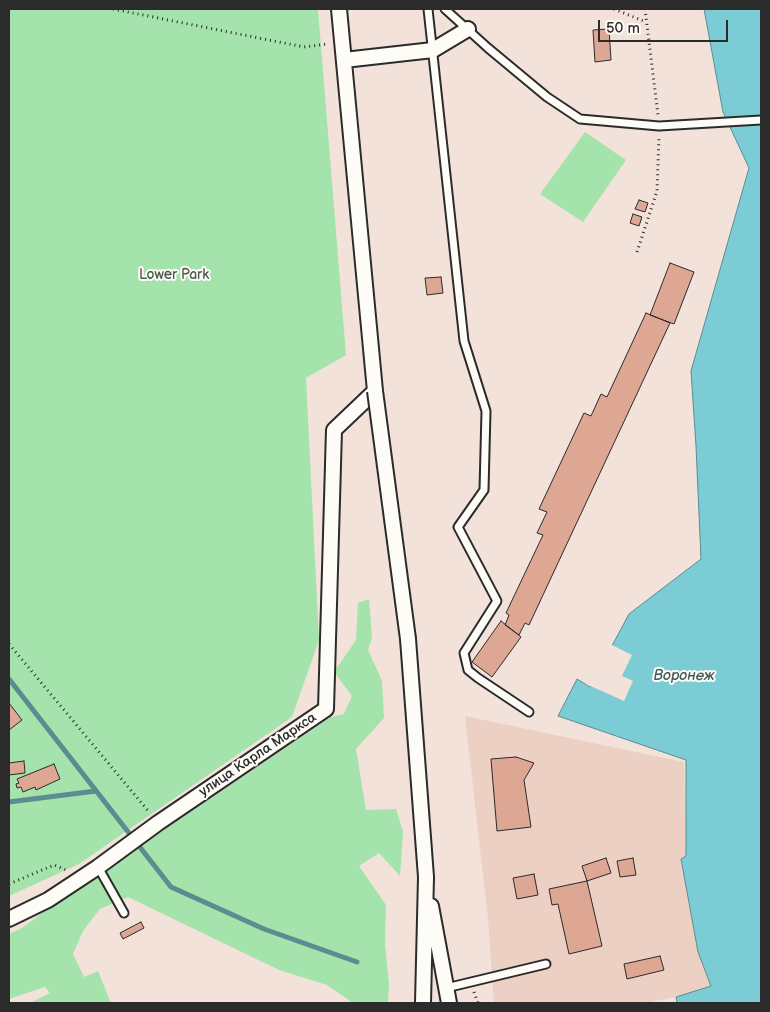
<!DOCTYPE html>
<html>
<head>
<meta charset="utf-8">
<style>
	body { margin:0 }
	#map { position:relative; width:770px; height:1012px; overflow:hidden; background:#f3e2d9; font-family:"Balsamiq Sans",sans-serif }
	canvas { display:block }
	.frame { position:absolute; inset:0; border:10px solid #2b2b2b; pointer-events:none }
	.scale { position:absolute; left:598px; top:20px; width:130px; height:22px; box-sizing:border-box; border:2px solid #2b2b2b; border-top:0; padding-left:6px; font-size:15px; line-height:18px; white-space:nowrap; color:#2b2b2b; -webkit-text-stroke:4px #fdfcf7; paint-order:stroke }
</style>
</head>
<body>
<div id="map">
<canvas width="770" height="1012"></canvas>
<div class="frame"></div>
<div class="scale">50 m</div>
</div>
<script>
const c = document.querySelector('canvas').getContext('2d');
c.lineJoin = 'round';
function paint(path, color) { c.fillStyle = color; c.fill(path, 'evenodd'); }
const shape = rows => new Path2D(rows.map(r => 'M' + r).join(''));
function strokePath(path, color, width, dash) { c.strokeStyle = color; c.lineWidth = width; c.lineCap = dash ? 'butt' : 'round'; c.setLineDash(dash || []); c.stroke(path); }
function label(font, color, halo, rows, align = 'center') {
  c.font = font + ' "Balsamiq Sans",sans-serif'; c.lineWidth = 4; c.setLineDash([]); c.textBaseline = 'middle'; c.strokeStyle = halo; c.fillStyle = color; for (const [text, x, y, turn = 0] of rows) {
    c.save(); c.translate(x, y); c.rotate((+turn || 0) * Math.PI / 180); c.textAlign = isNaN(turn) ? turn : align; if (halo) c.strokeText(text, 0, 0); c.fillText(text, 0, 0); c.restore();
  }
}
const built = shape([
	[465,716,684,762,686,856,681,859,698,952,711,986,676,997,644,1003,494,1003,488,919]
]);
const green = shape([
	[9,9,318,9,346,355,306,378,319,640,292,717,79,864,9,896],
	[585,132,626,160,583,222,540,194],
	[369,599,372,637,368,650,382,681,384,718,356,749,366,810,396,809,403,832,400,876,379,853,359,866,386,905,385,945,389,984,388,1003,353,1003,327,985,279,970,128,897,100,909,83,931,73,954,84,977,98,971,111,1003,30,1003,50,993,45,987,9,999,9,934,22,928,50,907,331,717,344,714,352,696,334,672,356,640,358,603]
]);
const water = shape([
	[704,9,761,9,761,1003,677,1003,676,997,711,986,698,952,681,859,686,856,686,760,558,716,577,679,590,687,629,614,701,559,696,446,691,371,749,168,723,112,704,9]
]);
const pier = shape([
	[610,644,632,655,622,676,633,681,624,701,586,684,587,682,589,684]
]);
const stream = shape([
	[9,679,171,887,264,929,357,962],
	[9,802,96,791]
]);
const building = shape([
	[609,29,611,60,595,62,593,30,609,29],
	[639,200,648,203,645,212,635,209,639,200],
	[633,214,642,217,639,226,630,223,633,214],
	[670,263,694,272,674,324,650,315,670,263],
	[441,277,443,293,427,295,425,278,441,277],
	[646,313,670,323,529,625,525,623,519,635,505,625,509,615,506,613,543,535,537,533,547,512,539,509,584,413,591,416,601,394,607,397,646,313],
	[501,621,521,637,492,677,472,662,501,621],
	[9,703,22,720,9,730,9,703],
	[516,757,534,763,524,780,531,827,497,831,491,759,516,757],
	[24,761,25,773,9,775,9,763,24,761],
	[54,764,60,779,36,790,35,787,23,792,21,787,17,788,16,784,19,783,17,779,54,764],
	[606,858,611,873,587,881,582,866,606,858],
	[633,858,636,875,620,877,617,861,633,858],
	[534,874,538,895,517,899,513,878,534,874],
	[587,881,602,946,569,954,558,904,552,905,549,889,587,881],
	[141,922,144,928,123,939,120,933,141,922],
	[660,956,664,970,627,979,624,964,660,956]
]);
const path = shape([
	[113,9,304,47,327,44],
	[614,9,646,22],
	[645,9,658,115],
	[637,252,657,191,659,136],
	[9,644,149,812],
	[9,884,54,865,66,870],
	[474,992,478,1003]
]);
const lane = shape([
	[428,9,464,341,486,411,484,490,458,527,497,601,464,653,468,670,478,678,529,712],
	[445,9,488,48,547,97,580,119,659,126,761,120],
	[98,867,124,913],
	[446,988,546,964]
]);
const street = shape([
	[344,60,433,50,468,29],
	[408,639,426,877,423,1003],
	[431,906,449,1003],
	[9,919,48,900,98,867,158,823,326,709,334,430,375,391,339,9]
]);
const streetBridge = shape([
	[375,391,408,639]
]);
const parkNames = [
	["Lower Park",174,275]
];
const streetNames = [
	["улица Карла Маркса",258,755,-34]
];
const waterNames = [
	["Воронеж",684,676]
];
paint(built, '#ecd0c4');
paint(green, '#a4e4ac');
paint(water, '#7bccd4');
strokePath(water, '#5b8c90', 1);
paint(pier, '#f3e2d9');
strokePath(stream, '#5b8c90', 5);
paint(building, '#dda793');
strokePath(building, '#2b2b2b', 1);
strokePath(lane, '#2b2b2b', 11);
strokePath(street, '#2b2b2b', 18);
strokePath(path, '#2b2b2b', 3, [1, 4]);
strokePath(lane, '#fdfcf7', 7);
strokePath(street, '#fdfcf7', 14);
strokePath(streetBridge, '#2b2b2b', 18, []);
strokePath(streetBridge, '#fdfcf7', 14);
label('14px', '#49594b', '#fdfcf7', parkNames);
label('14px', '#2b2b2b', '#fdfcf7', streetNames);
label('italic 15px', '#435b5e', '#fdfcf7', waterNames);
</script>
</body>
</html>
